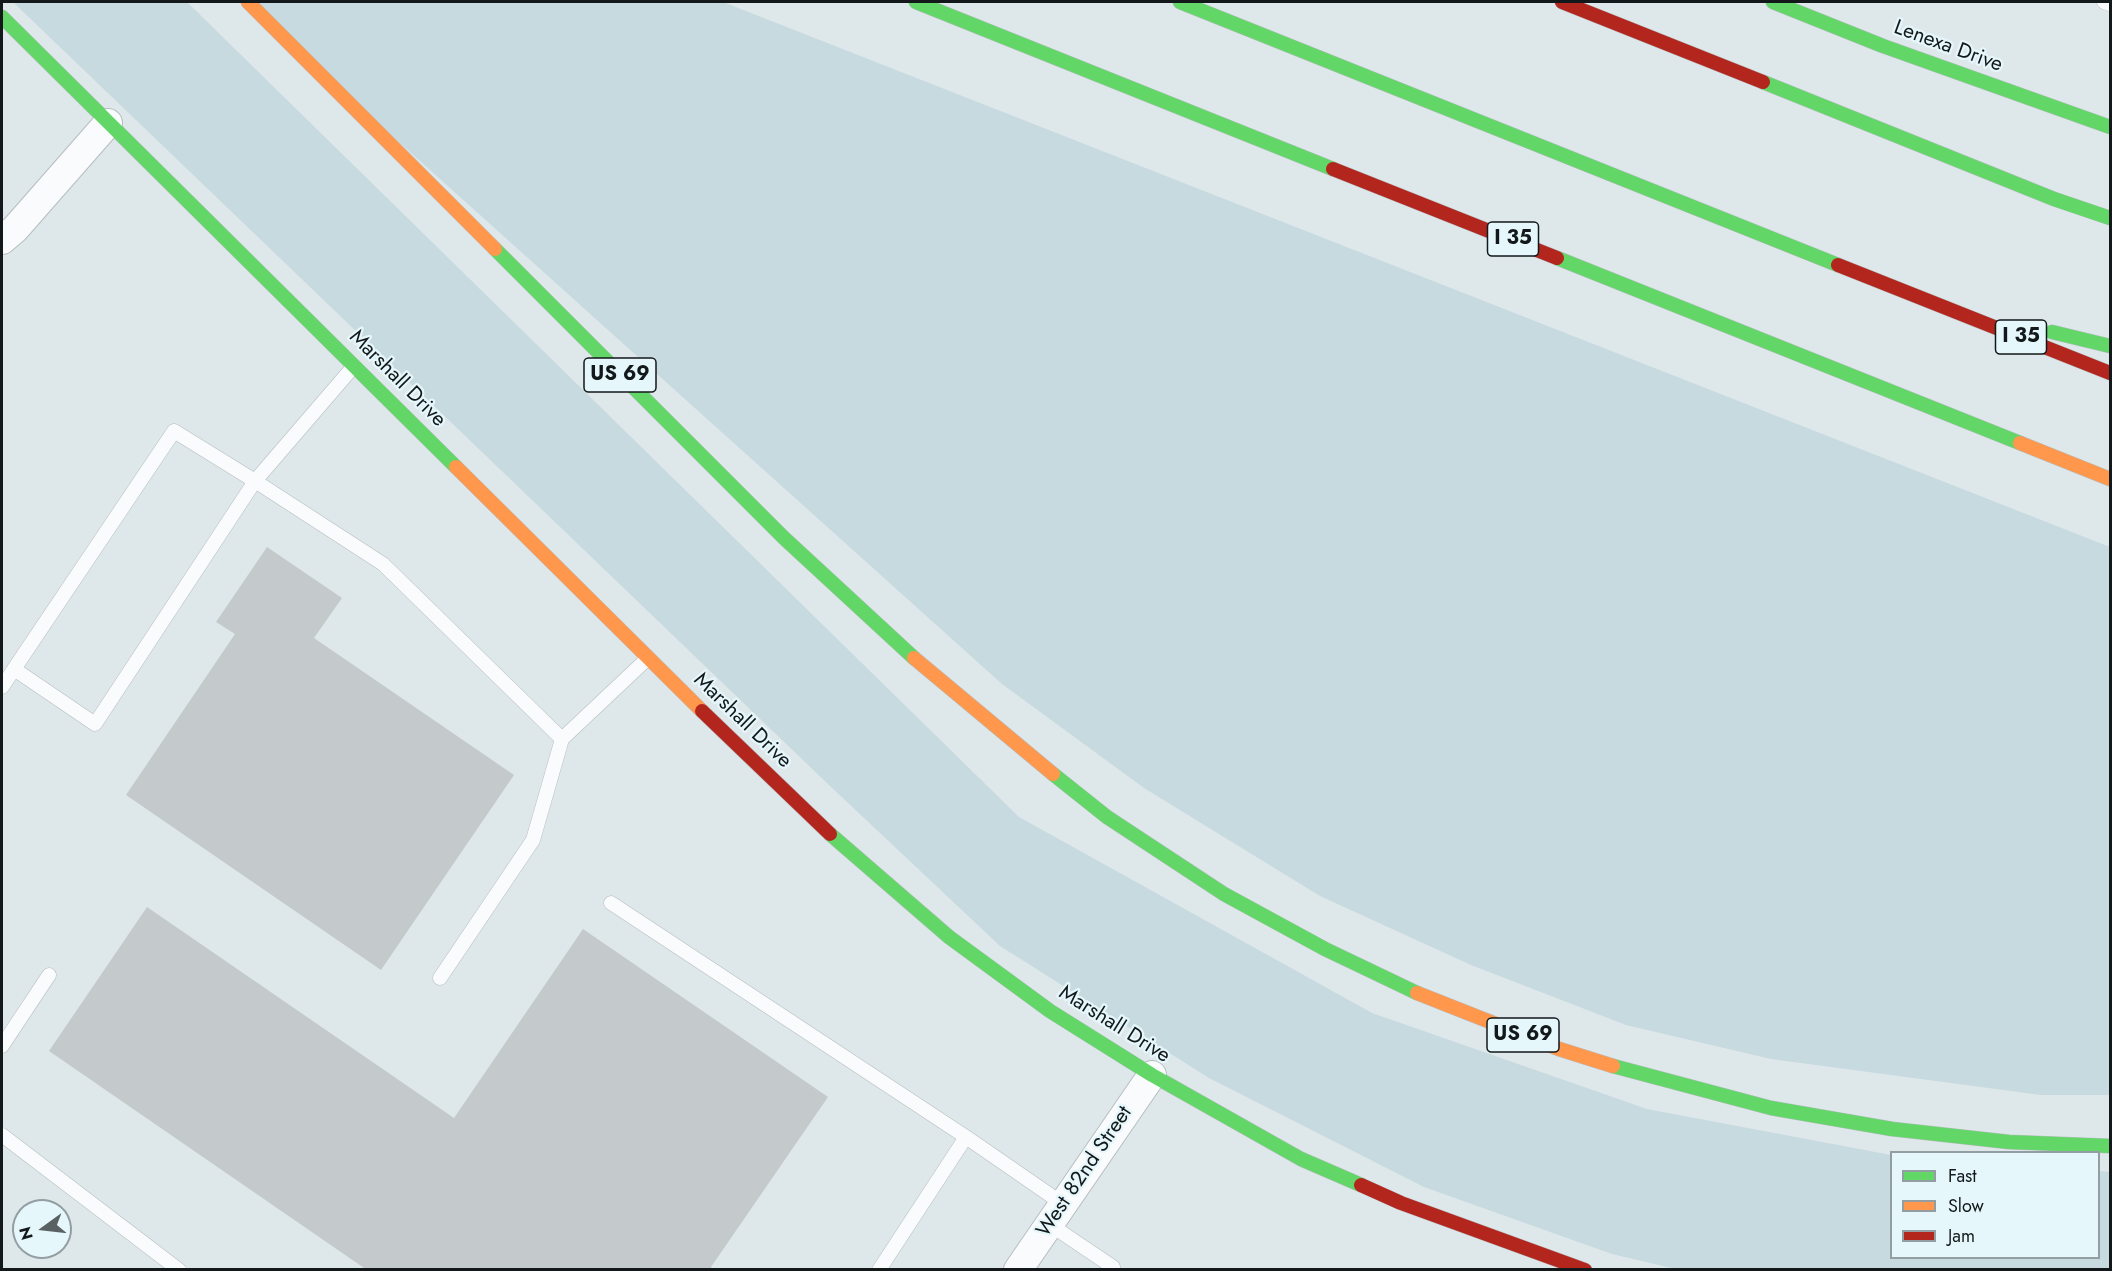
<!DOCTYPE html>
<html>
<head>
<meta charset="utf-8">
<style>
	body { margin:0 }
	#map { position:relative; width:2112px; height:1271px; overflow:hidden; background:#dee7ea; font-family:Jost,sans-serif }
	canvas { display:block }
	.frame { position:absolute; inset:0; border:3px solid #13191a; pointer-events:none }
	.legend { position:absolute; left:1890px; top:1151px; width:210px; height:108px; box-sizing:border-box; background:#e6f7fc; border:2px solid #929ea2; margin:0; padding:8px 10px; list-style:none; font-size:18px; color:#13191a }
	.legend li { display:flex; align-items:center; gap:12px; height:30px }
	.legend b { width:30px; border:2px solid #929ea2 }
	.north { position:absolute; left:12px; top:1199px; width:60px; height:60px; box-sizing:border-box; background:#e6f7fc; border:2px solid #929ea2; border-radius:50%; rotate:255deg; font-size:16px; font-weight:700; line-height:24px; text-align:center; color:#13191a }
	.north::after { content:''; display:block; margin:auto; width:21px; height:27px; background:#5a6163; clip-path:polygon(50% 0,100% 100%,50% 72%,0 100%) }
</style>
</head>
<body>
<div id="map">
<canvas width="2112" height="1271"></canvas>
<div class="frame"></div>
<ul class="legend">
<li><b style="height:8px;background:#63d668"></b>Fast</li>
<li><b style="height:8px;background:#ff974d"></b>Slow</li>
<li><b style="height:8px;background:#b3261e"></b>Jam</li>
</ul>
<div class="north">N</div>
</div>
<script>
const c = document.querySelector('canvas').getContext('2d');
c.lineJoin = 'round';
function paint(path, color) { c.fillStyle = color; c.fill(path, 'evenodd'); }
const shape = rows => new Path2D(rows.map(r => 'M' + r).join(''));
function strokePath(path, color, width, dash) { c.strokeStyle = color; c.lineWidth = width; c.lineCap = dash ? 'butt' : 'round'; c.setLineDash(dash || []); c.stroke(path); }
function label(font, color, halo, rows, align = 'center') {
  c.font = font + ' Jost,sans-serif'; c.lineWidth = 4.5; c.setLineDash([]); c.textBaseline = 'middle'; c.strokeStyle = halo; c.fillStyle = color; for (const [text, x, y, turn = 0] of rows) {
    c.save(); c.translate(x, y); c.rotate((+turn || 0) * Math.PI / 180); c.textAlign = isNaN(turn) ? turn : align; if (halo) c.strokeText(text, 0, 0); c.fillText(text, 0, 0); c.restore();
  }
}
const green = shape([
	[13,2,187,2,1019,817,1372,1013,1647,1109,1891,1155,1892,1258,2098,1258,2099,1171,2110,1172,2110,1269,1676,1269,1612,1254,1424,1187,1209,1078,1000,946,829,785],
	[243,2,723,2,2110,547,2110,1095,2041,1095,1771,1059,1626,1025,1471,965,1320,896,1144,788,1002,684]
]);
const building = shape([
	[267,547,342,598,314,638,514,775,381,970,126,795,235,634,216,622],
	[147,907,454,1118,583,929,828,1097,711,1267,714,1270,367,1270,49,1051]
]);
const lane = shape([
	[2104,2,2110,4],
	[354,366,255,481,383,564,562,739],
	[174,431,255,481,95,724,14,669,174,431],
	[2,687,14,669],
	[611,903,966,1137,879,1270],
	[440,978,533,840,562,739,648,658],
	[2,1046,49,975],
	[2,1135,179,1270],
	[966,1137,1063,1204],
	[1049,1224,1113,1267,1111,1270]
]);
const street = shape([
	[2,240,15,229,108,123],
	[1018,1270,1152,1075]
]);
const fast = shape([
	[916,2,1333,169],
	[1180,2,1838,265],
	[1773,2,1883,46,2110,127],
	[2,17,456,467],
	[1763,82,2054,199,2110,218],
	[495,249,784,538,914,658],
	[1557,258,2020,443],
	[2052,332,2110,346],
	[1053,774,1107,817,1224,894,1325,949,1417,993],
	[830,834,949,937,1050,1011,1152,1075,1301,1159,1361,1185],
	[1613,1066,1771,1108,1892,1129,2009,1142,2110,1146]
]);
const slow = shape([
	[248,2,495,249],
	[2020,443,2110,479],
	[456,467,702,711],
	[914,658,1053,774],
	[1417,993,1559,1049,1613,1066]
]);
const jam = shape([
	[1562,2,1763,82],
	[1333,169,1557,258],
	[1838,265,2110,373],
	[702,711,830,834],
	[1361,1185,1401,1203,1585,1270]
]);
const shields = [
	[1513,239,51],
	[2021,337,51],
	[620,375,72],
	[1523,1035,72]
];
const shieldNames = [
	["I 35",1513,239],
	["I 35",2021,337],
	["US 69",620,375],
	["US 69",1523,1035]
];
const streetNames = [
	["Lenexa Drive",1948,47,20],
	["Marshall Drive",397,379,45],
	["Marshall Drive",742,721,44],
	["Marshall Drive",1114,1025,32],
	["West 82nd Street",1085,1172,-56]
];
paint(green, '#c7dae0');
paint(building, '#c4cacc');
strokePath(lane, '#b6bec0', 15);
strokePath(street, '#b6bec0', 30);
strokePath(fast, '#b6bec0', 15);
strokePath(slow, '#b6bec0', 15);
strokePath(jam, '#b6bec0', 15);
strokePath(lane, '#fafbfc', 14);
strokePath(street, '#fafbfc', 28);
strokePath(fast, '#63d668', 14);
strokePath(slow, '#ff974d', 14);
strokePath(jam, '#b3261e', 14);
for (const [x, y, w] of shields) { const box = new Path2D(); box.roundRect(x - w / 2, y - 17, w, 34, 4.5); c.fillStyle = '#e6f7fc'; c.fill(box); strokePath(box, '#13191a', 1.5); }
label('bold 20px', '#13191a', null, shieldNames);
label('21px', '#13191a', '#e6f7fc', streetNames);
</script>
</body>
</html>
